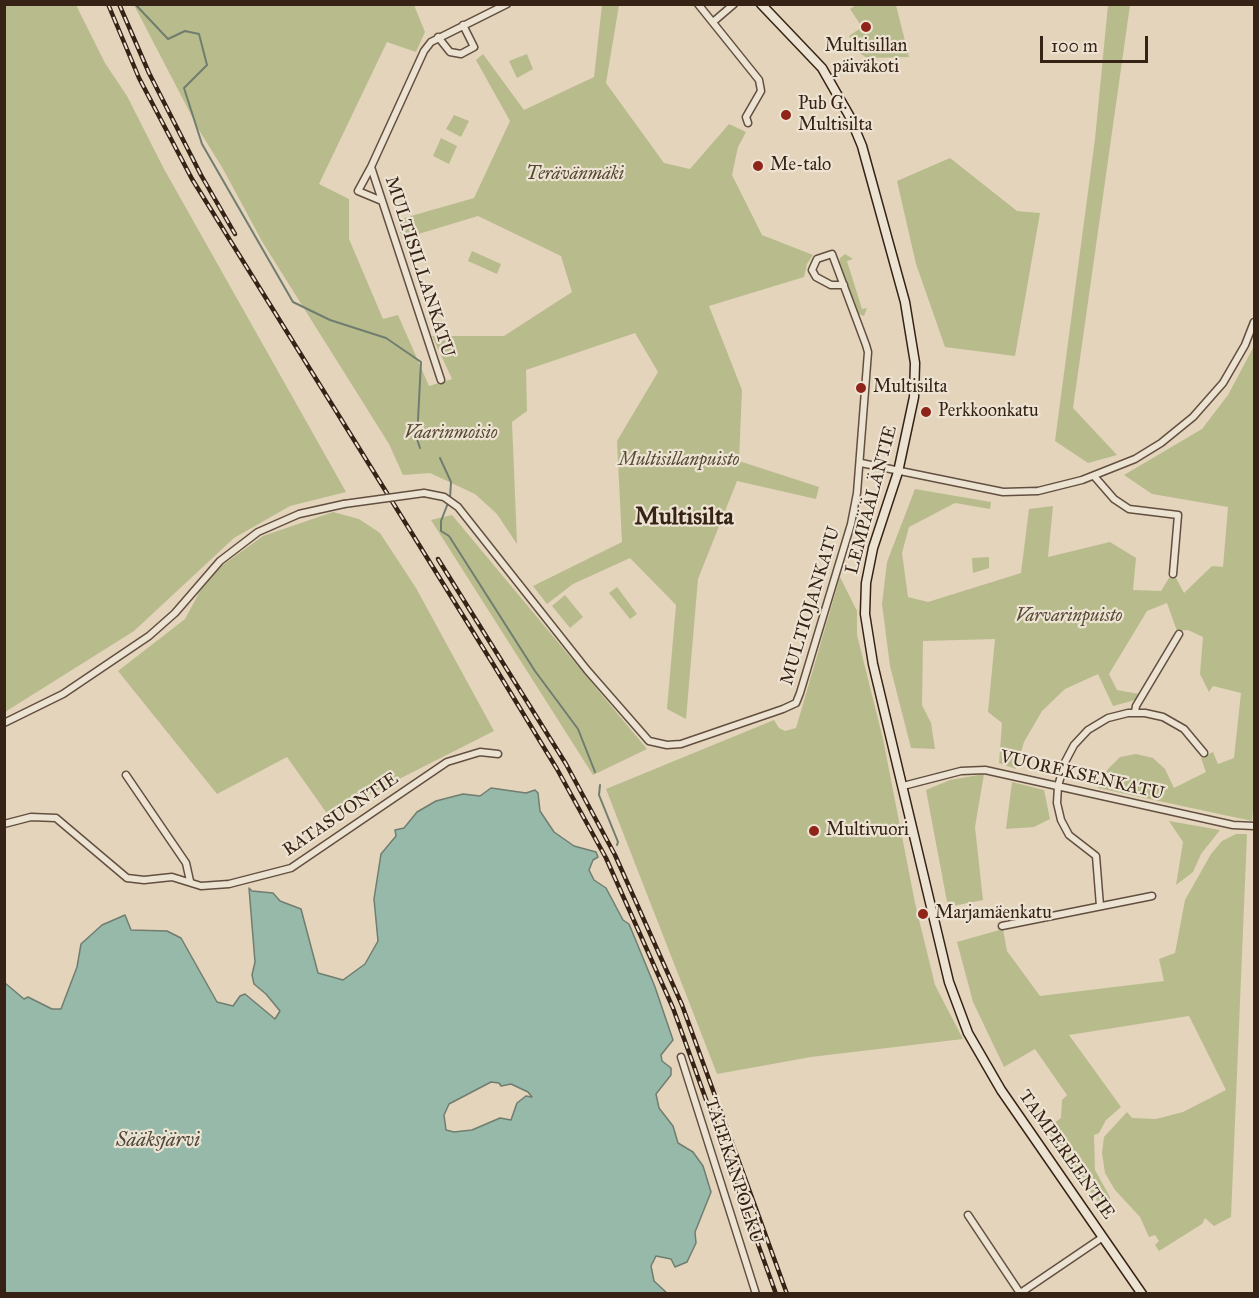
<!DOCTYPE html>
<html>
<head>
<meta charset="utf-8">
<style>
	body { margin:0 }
	#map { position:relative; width:1259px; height:1298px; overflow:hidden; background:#e3d4bb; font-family:"IM FELL Great Primer",serif }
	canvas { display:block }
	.frame { position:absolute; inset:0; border:6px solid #372316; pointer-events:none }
	.scale { position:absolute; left:1040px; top:36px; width:108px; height:27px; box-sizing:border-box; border:3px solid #372316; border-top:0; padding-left:8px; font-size:18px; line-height:21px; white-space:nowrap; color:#372316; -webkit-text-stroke:4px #ede3d3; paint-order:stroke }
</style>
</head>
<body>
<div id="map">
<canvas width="1259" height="1298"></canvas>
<div class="frame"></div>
<div class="scale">100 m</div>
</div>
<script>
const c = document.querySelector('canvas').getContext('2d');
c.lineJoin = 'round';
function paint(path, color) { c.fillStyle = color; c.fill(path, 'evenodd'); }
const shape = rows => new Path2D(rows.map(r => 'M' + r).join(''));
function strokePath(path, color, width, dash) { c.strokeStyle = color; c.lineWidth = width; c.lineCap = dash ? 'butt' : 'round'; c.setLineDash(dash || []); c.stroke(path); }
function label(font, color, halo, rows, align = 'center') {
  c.font = font + ' "IM FELL Great Primer",serif'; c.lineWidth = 4.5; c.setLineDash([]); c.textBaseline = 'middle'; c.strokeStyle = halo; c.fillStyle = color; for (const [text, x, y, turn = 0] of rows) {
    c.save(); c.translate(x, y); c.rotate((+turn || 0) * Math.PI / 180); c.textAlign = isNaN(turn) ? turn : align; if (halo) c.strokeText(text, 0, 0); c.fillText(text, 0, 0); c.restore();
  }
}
const green = shape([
	[5,4,76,5,105,63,127,96,164,169,346,492,290,506,234,538,134,631,5,712],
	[134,5,414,5,425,32,416,52,387,42,319,184,349,199,349,239,383,319,398,315,429,386,452,379,432,336,504,336,572,292,561,256,478,216,402,239,397,220,474,198,510,121,476,60,483,54,524,110,594,77,602,5,619,5,606,83,664,163,690,169,729,124,746,132,738,147,732,175,762,235,813,255,807,264,804,277,709,306,742,390,739,461,819,487,816,499,737,481,698,579,686,719,667,709,676,605,630,558,573,584,547,604,533,586,622,542,617,441,658,372,635,333,526,370,527,411,512,422,517,544,497,514,475,494,430,473,403,475,389,444,263,243,223,169,199,130],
	[856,5,896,5,909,57,867,58,861,54,849,36,862,27,850,9],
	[1108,5,1130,5,1073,408,1117,455,1088,463,1055,441,1095,139],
	[527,54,533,69,517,78,509,61],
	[454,115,469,121,461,137,446,129],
	[441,138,457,146,449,164,433,156],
	[950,158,1017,211,1040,213,1015,356,945,347,916,264,897,181],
	[472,251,501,264,497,274,468,261],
	[845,254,853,259,847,261,862,309,867,308,864,316,859,314,839,263,840,258],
	[1254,346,1254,799,1252,821,1098,788,1108,769,1120,757,1136,754,1153,758,1165,769,1174,788,1206,772,1201,758,1213,752,1218,764,1234,758,1241,693,1213,686,1209,692,1200,674,1203,637,1188,630,1177,631,1167,603,1147,611,1109,674,1117,690,1139,694,1135,700,1113,706,1098,674,1065,689,1042,711,1024,742,1016,769,999,763,1002,723,988,712,995,639,923,641,922,705,931,723,935,749,911,748,890,666,882,604,887,562,915,489,991,502,990,509,955,503,909,527,902,553,908,597,928,602,1021,573,1029,509,1053,506,1048,557,1110,542,1136,558,1133,590,1161,591,1169,578,1176,578,1184,593,1212,566,1223,567,1228,507,1152,494,1124,475,1202,429,1228,395],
	[333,512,359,519,380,533,416,588,494,731,328,815,287,757,217,794,118,671,185,619,200,591,220,567,263,536],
	[452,515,647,749,593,775,431,520],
	[989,557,989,568,973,573,972,558],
	[840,577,857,611,857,635,883,739,915,903,935,985,963,1039,811,1057,717,1074,606,789,774,720,779,728,785,731,796,728],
	[617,587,637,614,630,619,609,593],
	[565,595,583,617,570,628,552,606],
	[984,774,975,827,983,900,948,907,926,790,950,780],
	[1012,782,1044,790,1050,819,1034,827,1006,829],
	[1169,821,1220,830,1201,854,1193,872,1176,885,1183,842],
	[1236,834,1247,834,1231,1217,1214,1226,1205,1218,1202,1224,1159,1251,1155,1245,1159,1241,1155,1235,1149,1237,1140,1217,1115,1190,1105,1173,1102,1153,1104,1137,1127,1112,1132,1118,1156,1119,1183,1112,1226,1090,1189,1016,1069,1035,1121,1107,1106,1120,1099,1133,1094,1135,1095,1170,1110,1197,1110,1206,1104,1210,1046,1129,1061,1118,1062,1100,1067,1095,1035,1049,1004,1067,973,1002,957,942,1003,929,1007,951,1040,996,1164,981,1159,959,1175,953,1185,900,1211,854,1222,841]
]);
const water = shape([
	[491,788,526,793,535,790,538,793,540,811,554,832,574,846,596,852,598,857,593,860,589,870,594,880,606,888,623,920,629,924,655,987,673,1040,661,1055,662,1061,671,1068,671,1075,656,1094,659,1108,673,1126,678,1143,693,1152,703,1166,711,1192,695,1232,696,1243,687,1262,675,1267,671,1259,656,1256,651,1266,654,1281,667,1293,5,1293,5,983,24,999,28,997,52,1009,61,1009,77,967,81,944,102,925,125,915,131,930,167,931,181,938,217,1002,233,1006,240,996,245,994,275,1019,280,1011,266,994,254,984,252,975,255,962,249,888,252,891,273,893,280,901,301,909,318,973,343,980,365,964,378,941,374,899,381,854,396,836,395,830,404,828,417,812,436,801,463,794,480,796,491,788],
	[491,1082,499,1083,501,1086,511,1084,528,1092,532,1097,526,1096,517,1103,511,1120,500,1118,472,1130,454,1132,446,1130,444,1115,449,1104,491,1082]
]);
const stream = shape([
	[135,4,168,39,185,31,199,34,207,65,184,88,202,144,293,302,330,320,386,338,421,362,417,439,420,448],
	[440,458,451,482,450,498],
	[448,503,441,521,441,531,449,536,535,671,578,729,595,772],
	[600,785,599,795,618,842,617,845]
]);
const minor = shape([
	[698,4,759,80,761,91,746,117,748,123],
	[713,22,734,4],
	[438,37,450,52,461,54,474,47,463,25],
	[371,167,358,191,382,201],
	[441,380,371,167,424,51,431,42,507,4],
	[861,463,1003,492,1038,491,1082,480,1135,459,1161,443,1193,417,1223,383,1245,345,1254,322],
	[1094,476,1114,499,1129,509,1178,515,1173,574],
	[424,493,444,497,458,507,587,670,649,741,667,745,681,744,783,709,796,703,800,693,851,524,857,493,868,352,866,345,832,254,817,259,812,270,816,277,831,285,844,285],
	[1135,712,1136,706,1179,634],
	[4,723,63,694,149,636,175,613,220,561,258,532,299,514,344,504],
	[126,775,186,863,190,881],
	[903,786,961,771,985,770,1233,825,1254,826],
	[4,824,31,817,56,818,127,878,144,880,172,877,201,886,229,884,291,868,447,762,480,752,498,754],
	[1100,906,1096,856,1069,835,1061,820,1057,803,1058,786,1065,762,1074,745,1088,730,1108,718,1128,713,1145,713,1163,717,1184,729,1204,753],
	[1002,926,1152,896],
	[681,1057,756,1294],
	[968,1215,1020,1293],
	[1019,1294,1103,1237]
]);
const secondary = shape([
	[761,4,822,68,850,117,862,146,905,302,915,363,914,397,898,472,873,548,866,583,865,614,873,664,949,982,968,1033,1001,1090,1142,1294]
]);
const rail = shape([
	[108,4,139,78,192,179,493,664,557,769,606,858,673,1008,776,1294],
	[119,4,149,73,201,175,235,234],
	[438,559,566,764,615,855,682,1005,787,1294]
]);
const minorBridge = shape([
	[344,504,424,493]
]);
const markers = [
	[866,27,6,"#8f2418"],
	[786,115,6,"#8f2418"],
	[758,166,6,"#8f2418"],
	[861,388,6,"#8f2418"],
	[926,412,6,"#8f2418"],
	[814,831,6,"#8f2418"],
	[923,914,6,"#8f2418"]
];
const poiNames = [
	["Multisillan",866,47,"center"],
	["päiväkoti",866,68,"center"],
	["Pub G.",798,105],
	["Multisilta",798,126],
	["Me-talo",770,166],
	["Multisilta",873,388],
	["Perkkoonkatu",938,412],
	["Multivuori",826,831],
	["Marjamäenkatu",935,914]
];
const parkNames = [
	["Terävänmäki",575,175],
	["Vaarinmoisio",451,434],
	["Multisillanpuisto",679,461],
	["Varvarinpuisto",1069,617]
];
const streetNames = [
	["MULTISILLANKATU",419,267,72],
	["LEMPÄÄLÄNTIE",872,500,-75],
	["MULTIOJANKATU",811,606,-73],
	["VUOREKSENKATU",1082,776,13],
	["RATASUONTIE",341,815,-34],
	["TAMPEREENTIE",1066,1155,55],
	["TATEKANPOLKU",733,1171,72]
];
const waterNames = [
	["Sääksjärvi",158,1141]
];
const districtNames = [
	["Multisilta",684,518]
];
paint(green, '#b8bc8d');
paint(water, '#96b9aa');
strokePath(water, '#707d6f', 1.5);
strokePath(stream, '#707d6f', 2);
strokePath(minor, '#624f3f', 9);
strokePath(secondary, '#372316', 11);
strokePath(minor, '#ede3d3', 6);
strokePath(secondary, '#ede3d3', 8);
strokePath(rail, '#372316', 4.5);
strokePath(rail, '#ede3d3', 2, [7]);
strokePath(minorBridge, '#624f3f', 9, []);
strokePath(minorBridge, '#ede3d3', 6);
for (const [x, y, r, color] of markers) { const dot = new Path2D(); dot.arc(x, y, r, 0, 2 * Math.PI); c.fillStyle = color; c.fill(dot); strokePath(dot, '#ede3d3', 2); }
label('18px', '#372316', '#ede3d3', poiNames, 'left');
label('italic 18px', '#574934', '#ede3d3', parkNames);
label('18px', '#372316', '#ede3d3', streetNames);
label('italic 20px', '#4f483b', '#ede3d3', waterNames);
label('bold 24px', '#372316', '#ede3d3', districtNames);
</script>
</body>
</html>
